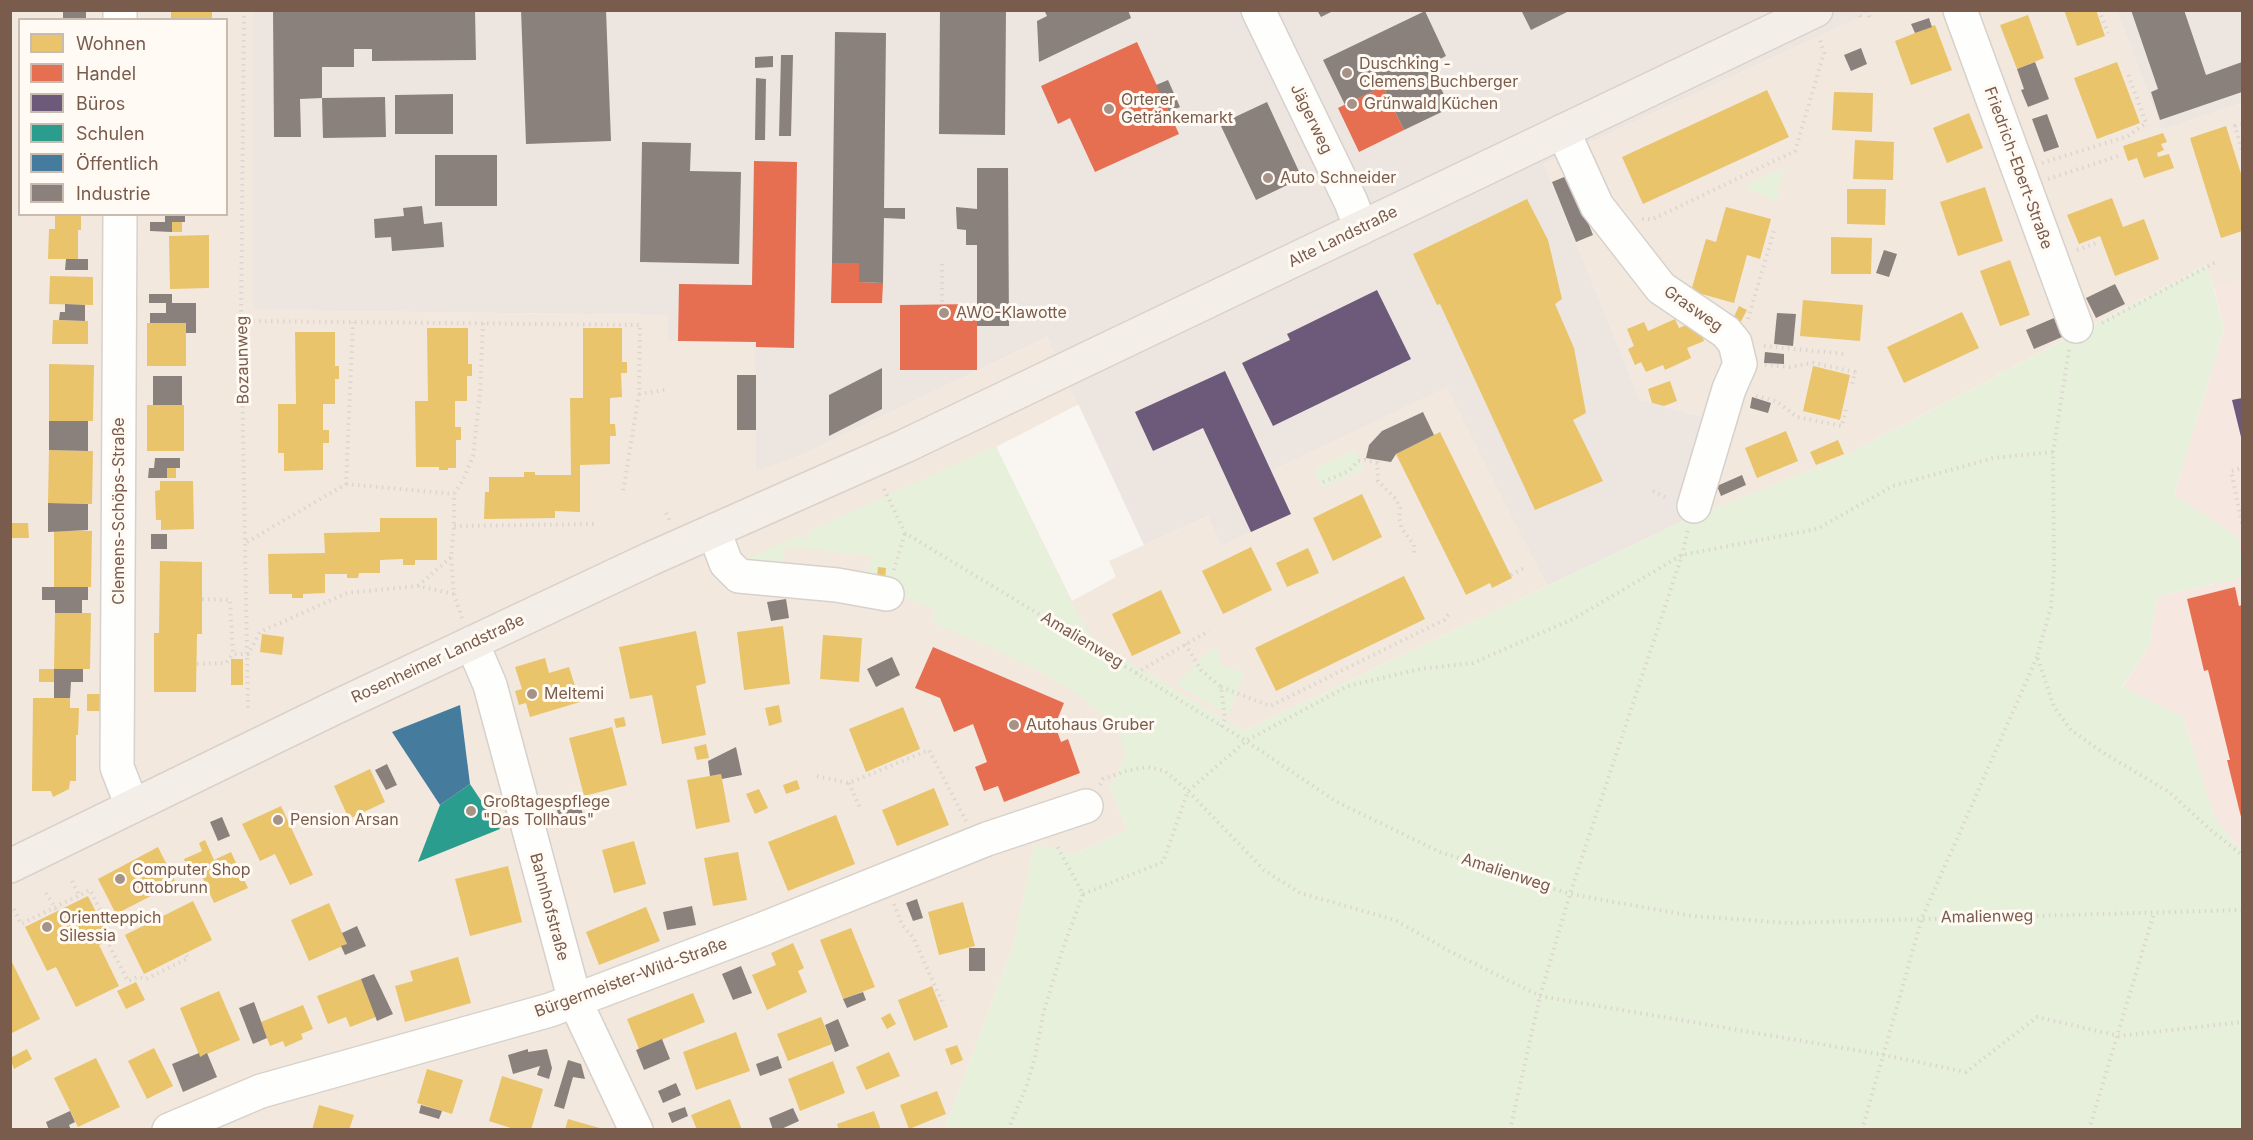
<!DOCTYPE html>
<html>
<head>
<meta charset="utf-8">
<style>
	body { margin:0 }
	#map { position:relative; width:2253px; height:1140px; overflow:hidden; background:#f9f5f0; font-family:Inter,sans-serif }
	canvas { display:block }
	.frame { position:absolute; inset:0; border:12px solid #7a5c4d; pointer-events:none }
	.legend { position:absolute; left:18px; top:18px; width:210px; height:198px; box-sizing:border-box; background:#fffaf3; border:2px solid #cabbb1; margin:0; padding:8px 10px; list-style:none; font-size:18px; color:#7a5c4d }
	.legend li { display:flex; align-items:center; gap:12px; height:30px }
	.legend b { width:30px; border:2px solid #cabbb1 }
</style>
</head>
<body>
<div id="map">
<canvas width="2253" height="1140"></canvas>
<div class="frame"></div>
<ul class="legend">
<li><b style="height:16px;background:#e9c46a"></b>Wohnen</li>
<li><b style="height:16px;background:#e76f51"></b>Handel</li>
<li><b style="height:16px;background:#6d597a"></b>Büros</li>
<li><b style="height:16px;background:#2a9d8f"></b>Schulen</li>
<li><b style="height:16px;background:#457b9d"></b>Öffentlich</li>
<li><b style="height:16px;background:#8a817c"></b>Industrie</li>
</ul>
</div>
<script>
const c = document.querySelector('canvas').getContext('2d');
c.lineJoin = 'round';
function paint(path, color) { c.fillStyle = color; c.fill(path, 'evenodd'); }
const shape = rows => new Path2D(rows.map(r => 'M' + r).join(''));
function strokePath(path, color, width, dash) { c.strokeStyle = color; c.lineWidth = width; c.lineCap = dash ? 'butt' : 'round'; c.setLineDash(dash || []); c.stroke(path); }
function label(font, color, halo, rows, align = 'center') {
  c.font = font + ' Inter,sans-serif'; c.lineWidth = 6; c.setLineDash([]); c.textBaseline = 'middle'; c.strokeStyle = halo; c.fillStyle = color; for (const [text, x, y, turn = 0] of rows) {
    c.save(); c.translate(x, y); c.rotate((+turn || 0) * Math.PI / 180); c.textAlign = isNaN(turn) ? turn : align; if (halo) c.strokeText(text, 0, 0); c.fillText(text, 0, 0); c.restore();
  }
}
const residential = shape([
	[10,11,254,11,254,310,668,315,668,341,756,342,756,472,804,454,1047,337,1079,404,996,447,1072,601,1116,577,1109,561,1208,516,1221,546,1291,514,1271,471,1448,386,1547,586,1244,731,1125,754,1117,777,1110,785,1127,830,1075,854,1034,845,1015,940,945,1129,11,1129],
	[20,20,226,20,226,214,20,214],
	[1873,11,2117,11,2162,130,2242,103,2242,280,2214,289,2206,265,1841,458,1681,522,1714,420,1640,400,1544,164]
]);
const commercial = shape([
	[2242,280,2242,564,2237,537,2174,495,2224,329,2214,289],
	[2242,578,2242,852,2214,817,2183,717,2122,688,2149,646,2157,596]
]);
const industrial = shape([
	[254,11,1873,11,1544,164,1640,400,1714,420,1681,522,1547,586,1447,387,1271,471,1291,514,1221,546,1208,516,1144,545,1047,337,804,454,756,472,755,342,668,341,668,315,254,310],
	[2117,11,2242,11,2242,103,2162,130]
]);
const green = shape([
	[1783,168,1776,202,1744,186],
	[2207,265,2224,329,2174,495,2238,537,2242,564,2242,578,2157,596,2149,646,2122,687,2183,717,2214,817,2242,852,2242,1129,945,1129,1015,940,1034,844,1075,854,1127,830,1110,785,1117,776,1125,754,1117,725,1067,687,996,649,934,623,935,610,869,583,871,556,785,546,782,573,739,563,800,535,803,540,809,537,807,532,996,446,1071,601,1094,641,1244,731,1681,522,1841,458],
	[1355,450,1364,469,1322,488,1314,469],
	[1210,649,1220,649,1220,665,1244,673,1229,715,1176,684]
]);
const homes = shape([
	[171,10,212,10,212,20,171,20],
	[2064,10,2096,10,2105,36,2077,46],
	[2028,15,2044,58,2017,69,2000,25],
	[1935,25,1952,70,1911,85,1895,41],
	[2117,62,2140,123,2097,139,2074,78],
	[1767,90,1789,137,1643,204,1622,157],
	[1834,92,1873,93,1872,132,1832,130],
	[1969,113,1983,148,1947,163,1933,128],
	[2226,126,2242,177,2242,231,2221,238,2190,138],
	[2163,133,2167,142,2161,144,2164,150,2157,153,2158,157,2169,154,2174,168,2144,178,2137,158,2128,161,2123,146],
	[1855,140,1894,142,1893,180,1853,179],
	[1985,187,2003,241,1958,256,1940,202],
	[1847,189,1886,189,1885,225,1847,224],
	[2112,198,2123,227,2144,219,2159,259,2115,276,2100,236,2079,244,2067,215],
	[1527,199,1548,240,1562,299,1555,304,1574,348,1586,413,1573,420,1603,481,1535,510,1440,304,1437,305,1413,254],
	[1726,207,1771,219,1760,259,1747,255,1734,303,1691,291,1706,239,1716,242],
	[55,214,81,214,81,230,78,230,78,259,48,259,49,229,55,229],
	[172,222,182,222,182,232,172,232],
	[209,235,209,288,170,289,169,236],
	[1831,237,1872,238,1871,274,1831,274],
	[2010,260,2030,315,2000,326,1980,271],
	[50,276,93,277,93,305,49,304],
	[1803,300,1863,305,1860,341,1800,336],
	[1739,306,1747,310,1739,325,1732,321],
	[1962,312,1979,348,1904,383,1887,347],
	[1675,319,1679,328,1696,321,1704,341,1687,348,1691,358,1665,370,1663,365,1646,372,1641,362,1635,365,1628,349,1634,346,1627,329,1644,322,1648,331],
	[53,320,88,321,88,344,52,344],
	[147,323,186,323,186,366,147,366],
	[427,328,468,328,468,364,472,364,472,376,467,376,467,401,455,401,455,427,461,427,461,440,456,440,456,468,448,468,448,470,439,470,439,467,416,467,415,401,428,401],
	[583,328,622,328,622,362,627,362,627,373,621,373,622,397,610,398,610,424,615,424,616,436,610,436,610,464,580,465,580,512,555,511,555,518,484,519,485,492,489,492,489,477,524,477,524,472,535,472,535,475,571,475,570,398,583,398],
	[295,332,335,332,335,366,339,366,339,379,335,379,335,404,323,404,323,430,329,430,329,443,323,443,323,470,284,471,284,453,278,453,278,404,296,404],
	[49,364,94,365,93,421,49,421],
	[1813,366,1850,375,1840,420,1803,411],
	[1670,381,1677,401,1664,406,1652,403,1648,389],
	[147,405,184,405,184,451,147,451],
	[1786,431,1798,461,1757,478,1745,448],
	[1440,432,1512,578,1492,588,1490,583,1466,595,1396,454],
	[1838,440,1844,454,1816,465,1810,452],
	[49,450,93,451,92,504,48,503],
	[167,468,176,468,176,478,167,478],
	[160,481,193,481,194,529,161,530,161,520,156,520,155,491,160,490],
	[1362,494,1382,537,1333,561,1313,518],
	[380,518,437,518,437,560,415,560,415,565,403,565,403,559,380,560,380,573,359,573,358,578,347,578,347,574,325,574,325,593,303,594,303,598,292,598,292,594,269,594,268,554,325,553,324,533,380,532],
	[10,523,28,523,29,538,10,538],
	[54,530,92,531,91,587,54,587],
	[1251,547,1272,590,1223,614,1202,571],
	[1308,548,1319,573,1287,587,1276,563],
	[160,561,202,562,202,634,197,634,196,692,154,692,154,633,159,633],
	[878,567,886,568,885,579,877,577],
	[1404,576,1425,619,1276,691,1255,648],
	[1161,590,1181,633,1132,656,1112,614],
	[55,613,91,613,90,669,54,669,54,682,39,682,39,669,54,669],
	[783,626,790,684,744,690,737,632],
	[696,631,706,683,696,686,706,735,662,744,652,695,630,699,619,647],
	[262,634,284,637,282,655,260,652],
	[823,635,862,638,859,682,820,679],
	[545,658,549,673,569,667,580,702,530,717,526,703,519,705,515,691,522,689,515,667],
	[231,659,243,659,243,685,231,685],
	[87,694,103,694,103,711,87,711],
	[33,698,70,698,70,708,79,708,78,735,76,735,76,781,70,781,69,789,53,797,51,791,32,791],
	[779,705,782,722,769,726,765,708],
	[903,707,920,749,866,772,849,729],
	[624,717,626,726,616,728,614,719],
	[612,727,627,785,584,796,569,738],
	[706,744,709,758,697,760,694,747],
	[370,769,385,802,349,819,334,786],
	[721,774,730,822,696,829,687,780],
	[797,780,800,789,786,794,783,785],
	[934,788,949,825,897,846,882,810],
	[759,789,768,808,755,814,746,794],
	[281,806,313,875,290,885,275,854,260,861,242,824],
	[836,815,855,864,788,891,768,842],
	[205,840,214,860,231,852,248,888,214,903,198,867,189,871,184,859,202,851,199,843],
	[634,841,646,884,614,893,602,850],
	[158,847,176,883,116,914,98,879],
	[738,852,747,900,713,906,704,858],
	[508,866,522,922,470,936,455,879],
	[88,896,110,940,99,945,119,986,76,1007,56,967,47,971,25,927],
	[193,901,212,940,144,974,125,935],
	[963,902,975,946,939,955,928,912],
	[329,903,347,944,309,961,291,920],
	[646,907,660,941,599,965,586,932],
	[851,928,875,987,843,999,820,940],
	[793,943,804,968,798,971,807,992,767,1010,752,975,776,965,771,953],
	[458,957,471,1003,405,1022,395,986,413,981,410,971],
	[10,958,40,1019,10,1034],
	[361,979,376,1017,350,1027,346,1017,328,1024,317,996],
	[136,982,145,1000,126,1009,117,991],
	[932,986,948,1027,914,1041,898,1000],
	[219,991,240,1040,200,1057,180,1008],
	[693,993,705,1022,639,1049,627,1019],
	[303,1005,313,1029,301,1034,303,1039,285,1047,283,1041,270,1046,261,1022],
	[890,1013,896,1024,887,1029,881,1018],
	[821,1017,832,1044,788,1061,777,1034],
	[736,1032,750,1071,696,1090,683,1052],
	[957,1045,963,1060,951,1065,945,1049],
	[154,1048,173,1086,147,1099,128,1061],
	[27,1049,32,1059,14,1069,10,1058],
	[889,1052,900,1076,866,1090,856,1067],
	[96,1058,120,1107,78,1127,54,1078],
	[833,1061,845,1093,800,1111,788,1079],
	[427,1069,463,1080,452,1114,417,1103],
	[502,1076,543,1089,531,1130,517,1130,489,1121],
	[937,1091,946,1114,909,1129,900,1105],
	[730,1099,742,1130,697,1130,691,1115],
	[319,1105,354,1115,349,1130,312,1130],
	[874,1111,881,1130,839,1130,837,1124],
	[568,1119,603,1129,603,1130,565,1130]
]);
const shops = shape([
	[1137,42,1179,134,1095,172,1070,118,1058,124,1041,86],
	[1383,86,1404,130,1359,152,1338,108],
	[754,161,797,162,794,348,756,347,756,342,678,341,679,284,752,285],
	[832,263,859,263,859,282,883,283,882,303,831,303],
	[977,304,977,370,900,370,900,305],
	[2235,587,2239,606,2242,605,2242,821,2227,760,2230,760,2208,670,2204,671,2187,599],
	[933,647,1064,703,1055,725,1061,742,1068,739,1080,773,1004,802,998,786,984,791,975,767,987,762,973,724,954,732,940,698,915,688]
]);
const offices = shape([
	[1377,290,1411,359,1273,426,1242,363,1290,340,1287,334],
	[1225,371,1291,514,1251,532,1203,428,1153,451,1135,412],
	[2242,398,2242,441,2232,400]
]);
const schools = shape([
	[470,784,500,829,418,862,440,805]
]);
const public = shape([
	[460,705,470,784,440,805,392,732]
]);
const industry = shape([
	[63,10,86,10,86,20,63,20],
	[273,10,475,10,476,60,372,61,372,49,354,49,354,67,322,67,322,98,300,99,301,137,274,137],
	[521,10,606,10,611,141,526,144],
	[940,10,1006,10,1005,135,939,134],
	[1044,10,1128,10,1131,18,1039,62,1037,21,1047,16],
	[1317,10,1335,10,1321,17],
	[1521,10,1571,10,1531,30],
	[2131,10,2184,10,2206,75,2242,62,2242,92,2160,120,2151,92,2158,89],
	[1425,11,1446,56,1430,64,1450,108,1404,130,1383,86,1345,105,1323,60],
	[1929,18,1932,27,1915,33,1911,24],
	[835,32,886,33,884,208,905,208,905,219,884,218,883,283,859,282,859,263,832,263],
	[1861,48,1867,64,1851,71,1844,55],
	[781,55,793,55,791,136,779,136],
	[773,56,773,67,755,68,755,57],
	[2035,62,2049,99,2028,107,2021,90,2024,89,2017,69],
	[756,78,766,79,765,140,755,140],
	[1168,80,1180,107,1169,112,1156,85],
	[453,94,453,134,395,134,395,95],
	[385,97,386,137,323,138,322,98],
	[1267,102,1302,178,1256,200,1220,124],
	[2047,114,2059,147,2044,152,2032,119],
	[642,142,691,143,690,171,741,172,739,264,640,262],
	[435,155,497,155,497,206,435,206],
	[977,168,1008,168,1009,326,977,326,977,245,966,245,966,230,957,229,956,207,977,209],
	[1569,175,1593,235,1576,242,1552,182],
	[422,206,424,224,442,222,444,247,392,251,391,237,375,238,374,219,404,216,403,208],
	[165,214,185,214,185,222,172,222,172,232,150,231,150,222,165,222],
	[1884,250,1897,254,1889,277,1876,273],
	[66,259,88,259,88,270,65,270],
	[2115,284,2125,304,2096,318,2086,298],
	[149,294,172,294,172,303,196,303,196,333,186,333,186,323,150,323,150,313,166,313,166,303,149,303],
	[65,304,85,305,85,321,59,320,60,312,65,312],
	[1777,313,1796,314,1793,346,1774,344],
	[2054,318,2062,337,2034,349,2026,330],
	[1765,352,1784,354,1784,364,1764,363],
	[882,368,882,409,829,436,829,395],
	[737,375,756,375,756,430,737,430],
	[153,376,182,376,182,405,153,405],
	[1752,397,1771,403,1768,413,1750,408],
	[1423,412,1434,435,1396,454,1391,462,1366,458,1369,445,1382,431],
	[49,421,88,421,88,451,49,450],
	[155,458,180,458,180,468,167,468,167,478,148,478,149,468,154,468],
	[1742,475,1746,485,1721,496,1717,486],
	[48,503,88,504,88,530,48,532],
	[151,534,167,534,167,549,151,549],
	[42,587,88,587,88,600,82,600,82,613,55,613,55,600,42,600],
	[786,599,789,618,771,621,767,602],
	[892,657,900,675,876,687,867,669],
	[54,669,83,669,83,682,71,682,70,698,54,698],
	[736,747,742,775,722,779,721,774,710,776,708,761],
	[387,764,397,785,386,790,375,770],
	[577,796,583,814,560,821,555,803],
	[222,817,230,836,218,841,210,822],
	[917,899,923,918,913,921,906,903],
	[692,906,696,925,667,930,663,912],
	[357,926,366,946,345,955,341,946,347,944,342,933],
	[969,948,985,948,985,971,969,971],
	[741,966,752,993,733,1000,722,974],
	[374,974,393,1014,377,1021,361,979],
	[863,992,866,1000,847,1008,843,999],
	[254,1002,267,1038,253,1044,239,1008],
	[838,1019,849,1046,835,1052,825,1025],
	[662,1039,670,1059,644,1070,636,1050],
	[528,1049,528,1052,547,1049,552,1068,549,1079,537,1075,540,1066,513,1074,508,1055],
	[199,1053,200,1057,207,1053,217,1077,183,1092,172,1064],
	[778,1056,782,1068,760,1076,756,1064],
	[568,1060,581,1064,585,1079,573,1077,564,1109,554,1106],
	[676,1083,681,1095,663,1103,658,1091],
	[421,1105,442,1111,439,1119,419,1113],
	[685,1107,688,1116,672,1123,668,1113],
	[793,1108,799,1121,779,1130,773,1130,769,1118],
	[70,1111,75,1122,69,1125,71,1130,49,1130,46,1122]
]);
const path = shape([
	[244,10,241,321,248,710],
	[1858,10,1862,21],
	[1867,10,1870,18],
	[2099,10,2108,33],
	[2242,124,2235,126,2242,151],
	[2042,163,2128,136,2146,123,2128,74],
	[2048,179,2121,155],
	[1642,219,1653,219,1795,151,1824,53,1820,40],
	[2077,250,2096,243],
	[942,264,942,305],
	[1748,319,1775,227],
	[241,321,640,325,639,394,623,492],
	[2102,323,2216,262],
	[1764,346,1846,354],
	[2069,350,2053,452,2054,570,2051,607,2037,656,2054,707,2071,730,2102,752,2169,792,2212,831,2242,855],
	[1765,365,1790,367,1813,363,1855,372,1852,385],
	[639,394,665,390],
	[1756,396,1776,401,1797,417,1842,426,1846,409],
	[1323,482,1349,471,1358,461,1365,460,1377,463,1378,481,1396,499,1400,508,1399,518,1402,529,1414,545,1414,556],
	[346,484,454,494],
	[884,489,905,533,1136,673,1246,741,1337,802,1440,852,1570,894,1692,916,1789,923,2242,910],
	[1653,491,1668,499],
	[666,513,671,523],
	[2242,523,2231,471,2242,468],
	[454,526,595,524],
	[247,542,346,484,353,322],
	[894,570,905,533],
	[1511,575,1524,568],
	[418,586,451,557],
	[202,599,230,600,233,654,248,654,260,632,347,593,418,586,454,594],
	[462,618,454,594,451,557,454,526,454,494,463,480,473,456,480,394,483,323],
	[1185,644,1201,670,1221,687,1225,719,1221,727],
	[197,664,226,663,233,654],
	[1136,673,1209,631],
	[1221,687,1270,706,1444,620,1451,611],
	[817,776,849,783,929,750,966,821],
	[849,783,861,810],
	[1100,785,1103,779,1129,770,1148,767,1165,771,1188,791,1264,870,1300,893,1395,920,1451,952,1540,996,1884,1055,1966,1072,2037,1017,2119,1036,2242,1022],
	[72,881,79,895],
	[46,893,57,911],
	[1083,894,1163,862,1188,791,1246,741,1348,686,1420,669,1473,663,1575,618,1682,555,1817,529,1893,486,1993,458,2053,452],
	[894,904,902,925,913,937,944,1006],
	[14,909,21,924,90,890,114,937,109,945,128,981,137,977,146,979,188,958,185,953],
	[924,1130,928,1128],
	[1008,1130,1027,1085,1035,1057,1043,1014,1062,951,1083,894,1056,844],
	[1510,1130,1540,996,1570,894,1682,555,1688,530],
	[1862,1130,1922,918,2037,657],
	[2089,1130,2154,913]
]);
const minor = shape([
	[120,10,120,20],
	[1258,10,1351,202,1361,228],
	[1960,10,2076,326],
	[1563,131,1597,206,1661,288,1726,332,1735,343,1740,364,1729,389,1694,506],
	[120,214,117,767,132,806],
	[714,531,726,563,739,576,837,585,887,594],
	[472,643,490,685,575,1001,636,1130],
	[169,1130,261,1091,550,1010,763,929,987,839,1086,806]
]);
const major = shape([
	[10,866,336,707,650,559,905,446,1816,10]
]);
const markers = [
	[1347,73,6,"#a69286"],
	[1352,104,6,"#a69286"],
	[1109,109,6,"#a69286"],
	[1268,178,6,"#a69286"],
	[944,313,6,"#a69286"],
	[532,694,6,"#a69286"],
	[1014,725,6,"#a69286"],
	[471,811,6,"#a69286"],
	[278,820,6,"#a69286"],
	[120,879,6,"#a69286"],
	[47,927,6,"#a69286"]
];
const poiNames = [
	["Duschking -",1359,64],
	["Clemens Buchberger",1359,82],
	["Orterer",1121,100],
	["Getränkemarkt",1121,118],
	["Grünwald Küchen",1364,104],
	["Auto Schneider",1280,178],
	["AWO-Klawotte",956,313],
	["Meltemi",544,694],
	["Autohaus Gruber",1026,725],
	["Großtagespflege",483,802],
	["\"Das Tollhaus\"",483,820],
	["Pension Arsan",290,820],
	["Computer Shop",132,870],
	["Ottobrunn",132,888],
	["Orientteppich",59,918],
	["Silessia",59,936]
];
const streetNames = [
	["Jägerweg",1311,119,64],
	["Friedrich-Ebert-Straße",2018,168,70],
	["Alte Landstraße",1343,237,-26],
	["Grasweg",1693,309,35],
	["Bozaunweg",243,360,-91],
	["Clemens-Schöps-Straße",119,511,-90],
	["Amalienweg",1082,640,31],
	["Rosenheimer Landstraße",438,659,-25],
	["Amalienweg",1506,873,18],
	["Bahnhofstraße",549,907,75],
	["Amalienweg",1987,917,-1],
	["Bürgermeister-Wild-Straße",631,978,-20]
];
paint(residential, '#f2e8de');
paint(commercial, '#f6e8e1');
paint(industrial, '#ede5e0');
paint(green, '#e7f0db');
paint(homes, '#e9c46a');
paint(shops, '#e76f51');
paint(offices, '#6d597a');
paint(schools, '#2a9d8f');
paint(public, '#457b9d');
paint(industry, '#8a817c');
strokePath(minor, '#d7d1cb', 36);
strokePath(major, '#dad1cc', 36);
strokePath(path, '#dcd5d0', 4, [1.5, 4.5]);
strokePath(minor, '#fefefd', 33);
strokePath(major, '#f3eee8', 33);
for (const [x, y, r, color] of markers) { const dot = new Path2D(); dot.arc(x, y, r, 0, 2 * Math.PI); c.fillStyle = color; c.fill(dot); strokePath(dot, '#fffaf3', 2); }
label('16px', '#7a5c4d', '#fffaf3', poiNames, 'left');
label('16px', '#7a5c4d', '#fffaf3', streetNames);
</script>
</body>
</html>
